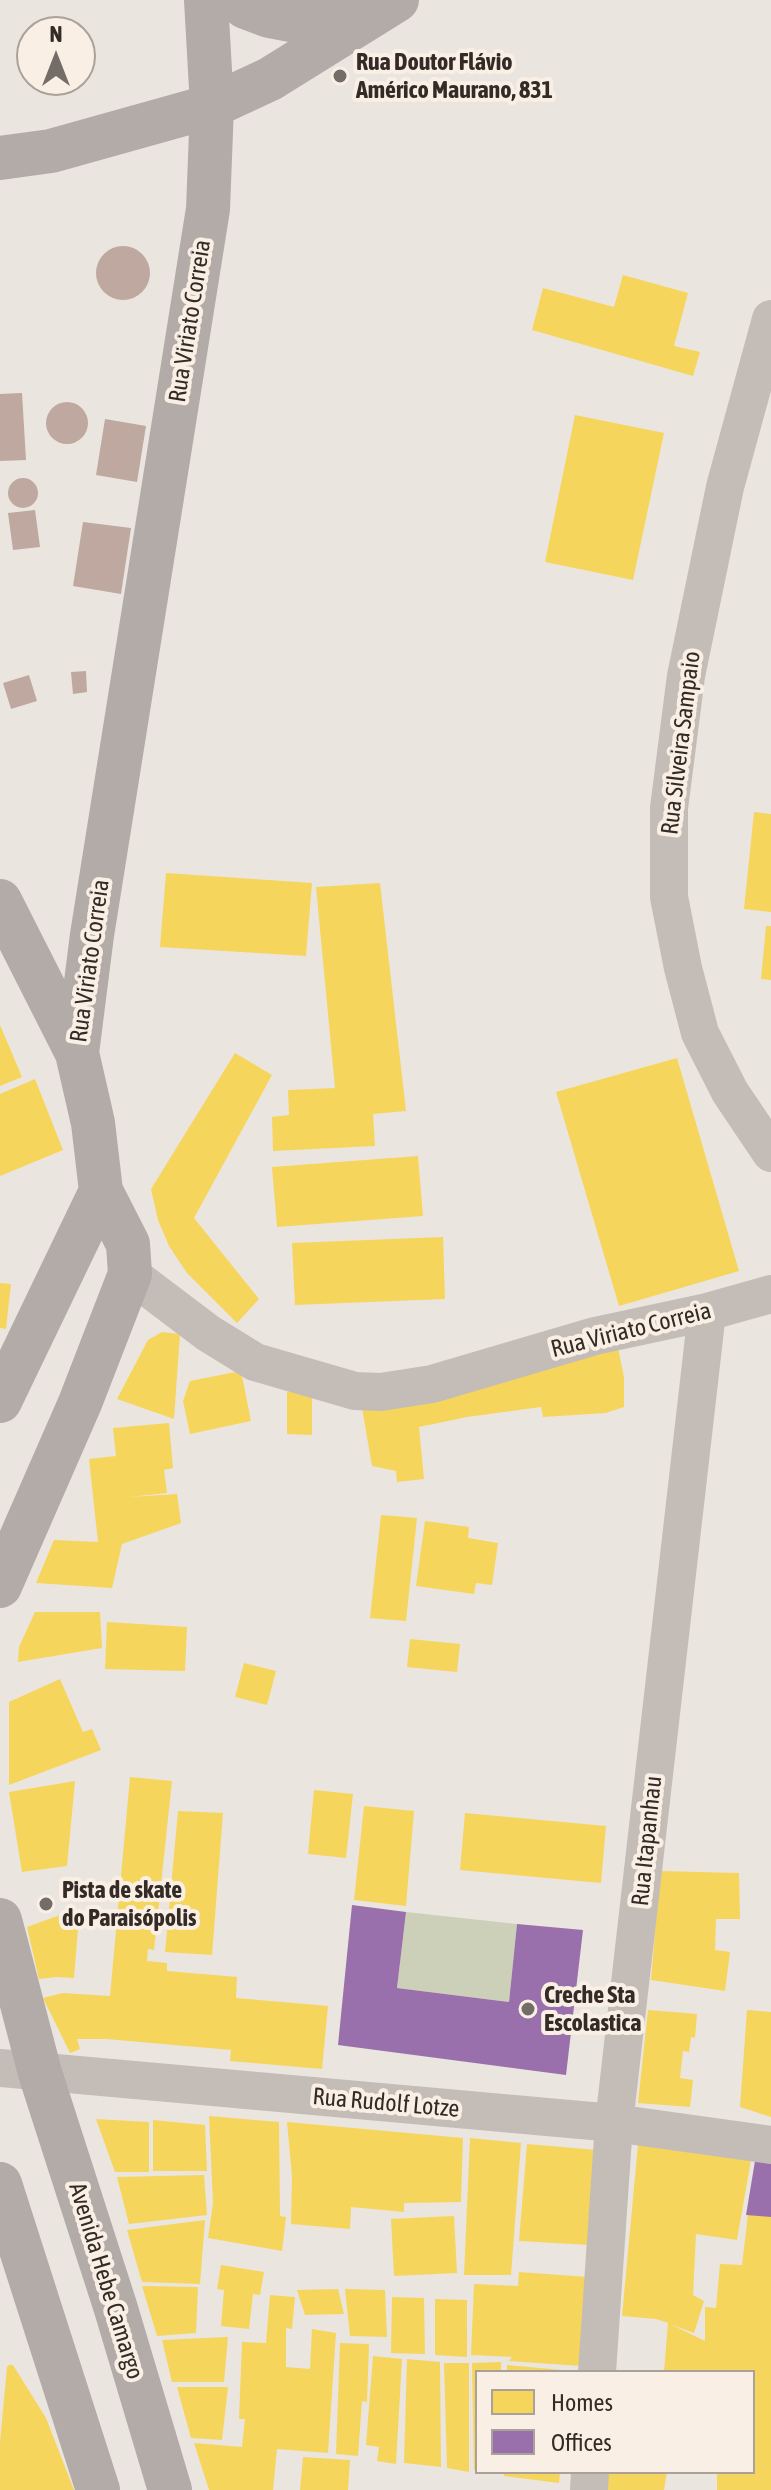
<!DOCTYPE html>
<html>
<head>
<meta charset="utf-8">
<style>
	body { margin:0 }
	#map { position:relative; width:771px; height:2490px; overflow:hidden; background:#ebe5df; font-family:"Asap Condensed",sans-serif }
	canvas { display:block }
	.legend { position:absolute; left:475px; top:2370px; width:280px; height:104px; box-sizing:border-box; background:#f9efe5; border:2px solid #aaa199; margin:0; padding:10px 14px; list-style:none; font-size:24px; color:#342b26 }
	.legend li { display:flex; align-items:center; gap:16px; height:40px }
	.legend b { width:40px; border:2px solid #aaa199 }
	.north { position:absolute; left:16px; top:16px; width:80px; height:80px; box-sizing:border-box; background:#f9efe5; border:2px solid #aaa199; border-radius:50%; rotate:0deg; font-size:22px; font-weight:700; line-height:32px; text-align:center; color:#342b26 }
	.north::after { content:''; display:block; margin:auto; width:28px; height:36px; background:#746c67; clip-path:polygon(50% 0,100% 100%,50% 72%,0 100%) }
</style>
</head>
<body>
<div id="map">
<canvas width="771" height="2490"></canvas>
<ul class="legend">
<li><b style="height:22px;background:#f6d55c"></b>Homes</li>
<li><b style="height:22px;background:#9970ab"></b>Offices</li>
</ul>
<div class="north">N</div>
</div>
<script>
const c = document.querySelector('canvas').getContext('2d');
c.lineJoin = 'round';
function paint(path, color) { c.fillStyle = color; c.fill(path, 'evenodd'); }
const shape = rows => new Path2D(rows.map(r => 'M' + r).join(''));
function strokePath(path, color, width, dash) { c.strokeStyle = color; c.lineWidth = width; c.lineCap = dash ? 'butt' : 'round'; c.setLineDash(dash || []); c.stroke(path); }
function label(font, color, halo, rows, align = 'center') {
  c.font = font + ' "Asap Condensed",sans-serif'; c.lineWidth = 8; c.setLineDash([]); c.textBaseline = 'middle'; c.strokeStyle = halo; c.fillStyle = color; for (const [text, x, y, turn = 0] of rows) {
    c.save(); c.translate(x, y); c.rotate((+turn || 0) * Math.PI / 180); c.textAlign = isNaN(turn) ? turn : align; if (halo) c.strokeText(text, 0, 0); c.fillText(text, 0, 0); c.restore();
  }
}
const green = shape([
	[406,1912,517,1924,509,2002,397,1988]
]);
const homes = shape([
	[623,275,688,293,674,346,700,352,693,376,532,330,543,288,614,307],
	[575,415,664,433,633,580,545,562],
	[754,812,771,814,771,912,744,909],
	[166,873,312,883,306,956,160,947],
	[380,883,406,1111,373,1114,375,1146,273,1151,272,1117,289,1115,288,1090,335,1088,316,887],
	[766,926,771,926,771,980,761,979],
	[0,1025,22,1077,0,1086],
	[235,1053,272,1075,194,1218,259,1299,237,1323,187,1273,169,1246,158,1220,151,1189],
	[677,1058,739,1271,619,1306,556,1092],
	[35,1079,63,1150,0,1176,0,1094],
	[418,1156,423,1216,277,1227,272,1167],
	[443,1237,445,1299,295,1305,292,1243],
	[0,1283,11,1284,6,1329,0,1328],
	[162,1332,180,1334,174,1419,117,1399,148,1340],
	[618,1348,624,1377,624,1407,606,1413,543,1417,541,1407,467,1417,419,1427,424,1479,397,1482,396,1471,372,1466,361,1402],
	[241,1371,251,1421,190,1434,183,1401,190,1381],
	[287,1392,312,1392,312,1435,287,1434],
	[169,1423,173,1468,164,1470,167,1493,129,1497,177,1494,181,1523,122,1544,112,1588,36,1583,54,1540,98,1542,89,1459,116,1456,113,1428],
	[381,1515,417,1518,406,1621,370,1618],
	[425,1521,469,1527,468,1538,498,1543,492,1585,476,1583,474,1594,416,1586],
	[35,1612,100,1612,102,1648,18,1662,19,1647],
	[107,1622,187,1627,185,1671,105,1669],
	[410,1639,460,1644,457,1672,407,1667],
	[244,1663,276,1671,267,1705,235,1697],
	[60,1679,83,1732,92,1729,101,1750,9,1785,9,1702],
	[130,1777,172,1781,154,1950,148,1949,147,1961,167,1963,167,1971,237,1977,236,1998,328,2006,322,2069,230,2061,231,2050,106,2039,77,2039,80,2049,70,2053,43,1998,63,1993,110,1996],
	[75,1781,67,1866,22,1872,9,1792],
	[314,1790,353,1794,346,1858,308,1854],
	[364,1806,414,1811,406,1906,354,1900],
	[178,1811,223,1813,212,1955,165,1952],
	[465,1813,606,1826,601,1883,460,1870],
	[660,1871,739,1873,740,1919,716,1919,715,1950,730,1952,725,1991,651,1980],
	[60,1915,79,1916,74,1978,56,1977,39,1979,27,1927],
	[648,2010,697,2014,695,2038,691,2037,689,2052,683,2051,680,2078,693,2080,690,2107,638,2103],
	[747,2010,771,2012,771,2117,740,2107],
	[209,2116,279,2122,280,2216,286,2217,282,2251,208,2238,213,2203],
	[96,2119,149,2122,149,2172,115,2172],
	[153,2120,205,2125,207,2171,153,2171],
	[287,2122,463,2138,461,2202,404,2203,404,2212,351,2207,350,2229,291,2224,292,2176],
	[470,2138,521,2143,511,2275,464,2275],
	[527,2144,597,2150,591,2245,519,2241],
	[638,2145,751,2160,737,2240,696,2234,693,2295,704,2301,694,2333,670,2324,705,2341,705,2307,716,2308,720,2264,742,2265,748,2214,771,2217,771,2490,717,2490,717,2472,753,2472,753,2372,664,2372,668,2323,656,2319,622,2316],
	[204,2175,207,2215,129,2224,117,2177],
	[454,2216,457,2273,394,2276,391,2219],
	[205,2220,200,2284,142,2282,127,2230],
	[221,2265,264,2272,260,2295,253,2294,249,2329,221,2326,224,2290,217,2289],
	[519,2272,588,2277,581,2366,509,2361,512,2357,471,2355,474,2284,518,2286],
	[142,2286,198,2287,196,2333,157,2336],
	[338,2289,344,2314,305,2315,297,2290],
	[345,2289,385,2290,387,2337,350,2336],
	[270,2295,295,2297,292,2329,286,2328,286,2367,310,2369,312,2329,336,2333,328,2453,277,2449,273,2490,209,2490,194,2443,242,2447,245,2419,239,2419,242,2342,266,2343],
	[392,2297,424,2298,425,2354,391,2353],
	[435,2299,467,2300,467,2357,435,2355],
	[228,2337,224,2382,172,2382,162,2340],
	[340,2343,369,2344,367,2402,362,2401,358,2456,336,2454],
	[373,2356,402,2359,396,2464,377,2461,379,2447,366,2445],
	[407,2359,440,2362,441,2467,404,2463],
	[501,2362,501,2372,477,2372,477,2471,474,2470,472,2363],
	[444,2363,469,2363,469,2472,447,2468],
	[9,2365,13,2365,46,2418,74,2490,0,2490,0,2442,7,2367],
	[507,2365,562,2370,562,2372,507,2372],
	[177,2387,228,2387,222,2440,191,2438],
	[303,2457,350,2460,348,2490,300,2490],
	[504,2472,560,2472,559,2483,504,2476],
	[607,2472,667,2472,664,2490,605,2490]
]);
const offices = shape([
	[352,1905,406,1912,397,1988,509,2002,517,1924,583,1930,566,2075,338,2045],
	[755,2161,771,2163,771,2217,746,2215]
]);
const building = shape([
	'96 273a27 27 0 1 1 54 0a27 27 0 1 1-54 0Z',
	[22,393,26,460,0,461,0,394],
	'46 423a21 21 0 1 1 42 0a21 21 0 1 1-42 0Z',
	[105,419,146,426,137,482,96,475],
	'8 493a15 15 0 1 1 30 0a15 15 0 1 1-30 0Z',
	[35,510,40,547,13,550,8,513],
	[83,522,131,528,121,594,73,586],
	[86,671,87,692,73,694,71,672],
	[29,675,37,701,11,709,3,683]
]);
const street = shape([
	[771,319,725,487,686,676,669,808,669,897,683,968,700,1033,730,1092,771,1153],
	[130,1274,208,1333,255,1362,355,1391,381,1392,432,1384,595,1336,707,1312,771,1294],
	[0,2068,614,2123,771,2145],
	[597,2372,614,2123,707,1312],
	[589,2490,590,2472]
]);
const primary = shape([
	[238,0,245,7,269,16,290,20,321,22,365,19],
	[0,158,51,151,212,106,270,79,397,0],
	[0,901,77,1053],
	[0,1401,101,1191],
	[0,1586,80,1403,130,1274,128,1244,101,1191,93,1123,77,1053,92,935,208,209,212,106,206,0],
	[0,1920,40,2073,116,2309,170,2490],
	[0,2184,98,2490]
]);
const markers = [
	[340,76,8,"#746c67"],
	[46,1904,8,"#746c67"],
	[528,2009,8,"#746c67"]
];
const poiNames = [
	["Rua Doutor Flávio",356,62],
	["Américo Maurano, 831",356,90],
	["Pista de skate",62,1890],
	["do Paraisópolis",62,1918],
	["Creche Sta",544,1995],
	["Escolastica",544,2023]
];
const streetNames = [
	["Rua Viriato Correia",190,321,-81],
	["Rua Silveira Sampaio",681,743,-83],
	["Rua Viriato Correia",90,961,-82],
	["Rua Viriato Correia",631,1330,-14],
	["Rua Itapanhau",647,1841,-84],
	["Rua Rudolf Lotze",386,2103,5],
	["Avenida Hebe Camargo",106,2281,73]
];
paint(green, '#ccd0b8');
paint(homes, '#f6d55c');
paint(offices, '#9970ab');
paint(building, '#bea8a0');
strokePath(street, '#c4bdb7', 38);
strokePath(primary, '#b2aba7', 44);
for (const [x, y, r, color] of markers) { const dot = new Path2D(); dot.arc(x, y, r, 0, 2 * Math.PI); c.fillStyle = color; c.fill(dot); strokePath(dot, '#f9efe5', 3); }
label('bold 24px', '#342b26', '#f9efe5', poiNames, 'left');
label('24px', '#342b26', '#f9efe5', streetNames);
</script>
</body>
</html>
